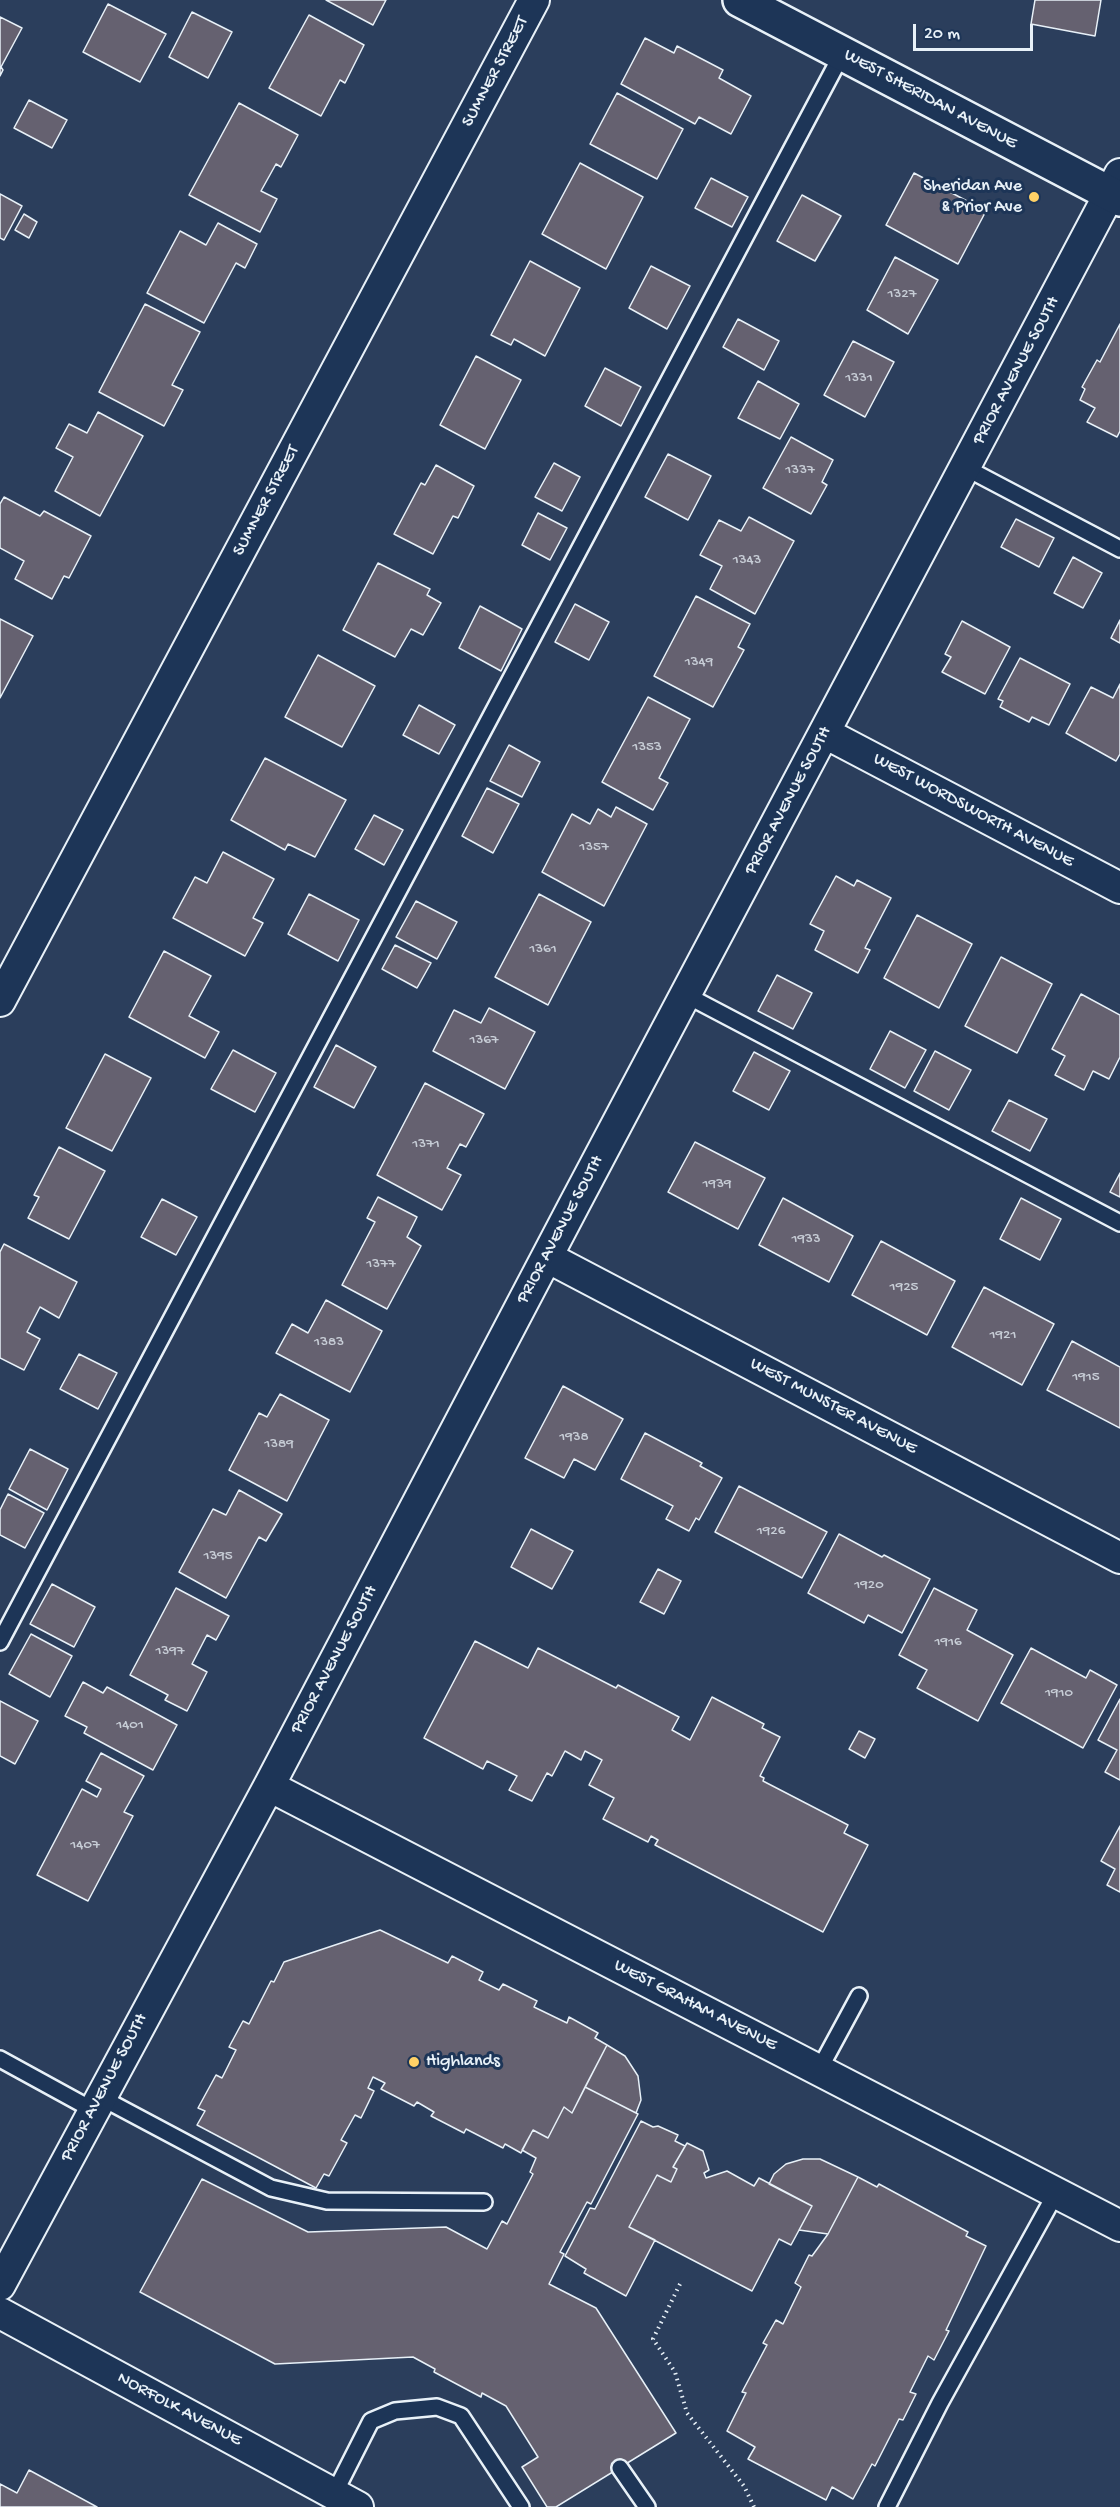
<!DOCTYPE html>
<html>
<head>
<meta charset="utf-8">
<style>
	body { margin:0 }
	#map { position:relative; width:1120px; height:2507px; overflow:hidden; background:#2b3e5c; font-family:"Gochi Hand",sans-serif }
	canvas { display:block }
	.scale { position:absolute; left:913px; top:24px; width:120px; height:27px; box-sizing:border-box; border:3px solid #e8f1f8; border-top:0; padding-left:8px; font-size:18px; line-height:21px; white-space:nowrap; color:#e8f1f8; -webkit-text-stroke:4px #1d3557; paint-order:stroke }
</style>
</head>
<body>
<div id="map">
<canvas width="1120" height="2507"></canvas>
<div class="scale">20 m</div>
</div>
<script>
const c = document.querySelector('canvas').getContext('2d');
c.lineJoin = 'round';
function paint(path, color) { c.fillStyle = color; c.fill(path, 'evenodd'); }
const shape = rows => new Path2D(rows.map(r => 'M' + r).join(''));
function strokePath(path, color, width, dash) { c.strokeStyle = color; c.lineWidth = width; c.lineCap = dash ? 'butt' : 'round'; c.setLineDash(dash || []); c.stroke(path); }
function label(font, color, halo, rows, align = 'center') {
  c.font = font + ' "Gochi Hand",sans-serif'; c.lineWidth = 6; c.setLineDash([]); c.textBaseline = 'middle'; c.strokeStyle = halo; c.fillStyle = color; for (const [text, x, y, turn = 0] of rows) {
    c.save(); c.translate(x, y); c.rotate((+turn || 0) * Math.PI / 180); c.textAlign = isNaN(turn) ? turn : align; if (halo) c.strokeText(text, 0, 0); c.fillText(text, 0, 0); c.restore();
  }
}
const building = shape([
	[326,0,386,0,373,25,326,0],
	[1035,0,1101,0,1095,36,1031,24,1035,0],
	[108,4,166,34,140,82,83,52,108,4],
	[192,12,232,32,208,78,169,57,192,12],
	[309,15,364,45,345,83,340,80,321,116,269,88,309,15],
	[0,17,22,28,1,67,3,70,0,76,0,17],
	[645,38,674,53,677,46,723,70,719,78,751,96,731,134,699,117,695,124,621,84,645,38],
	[617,93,683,129,657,179,590,144,617,93],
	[29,100,67,120,52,148,14,128,29,100],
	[239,103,298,135,281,167,276,164,261,191,277,199,260,232,189,195,239,103],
	[580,163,643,197,606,269,542,234,580,163],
	[914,173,986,211,958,264,886,225,914,173],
	[711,178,748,197,732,227,695,208,711,178],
	[0,194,22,206,4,240,0,238,0,194],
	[802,195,841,216,815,261,777,241,802,195],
	[24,214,37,222,29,238,15,230,24,214],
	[218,223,257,244,245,268,236,263,204,323,147,293,180,231,206,245,218,223],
	[895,257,938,280,908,334,867,310,895,257],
	[530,261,580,288,545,356,514,339,511,345,491,335,530,261],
	[651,266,690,286,667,329,629,308,651,266],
	[145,304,200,332,172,385,183,390,164,426,99,392,145,304],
	[738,319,779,341,764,370,723,347,738,319],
	[1120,324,1120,431,1117,437,1087,422,1095,408,1080,400,1085,389,1082,387,1097,360,1100,362,1120,324],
	[853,341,894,362,865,417,824,395,853,341],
	[476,356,521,380,485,449,440,425,476,356],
	[605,368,641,387,621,426,585,406,605,368],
	[758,381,799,404,780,439,738,418,758,381],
	[98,412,143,436,100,516,55,491,73,457,56,448,69,424,87,433,98,412],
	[791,437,833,460,822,482,827,485,811,514,763,488,791,437],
	[668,454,711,476,688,520,645,497,668,454],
	[554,463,580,477,562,511,535,497,554,463],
	[436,465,474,486,458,518,453,516,433,554,394,534,421,483,425,485,436,465],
	[4,497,40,516,44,511,91,536,69,578,64,576,52,599,15,579,24,561,0,548,0,504,4,497],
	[538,513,567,528,550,560,522,545,538,513],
	[749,517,794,541,755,614,710,589,722,566,700,555,719,520,741,531,749,517],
	[1016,519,1054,538,1039,567,1001,547,1016,519],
	[1073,557,1102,573,1083,608,1054,593,1073,557],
	[378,563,430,589,427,595,441,603,423,635,411,629,395,657,343,630,378,563],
	[696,596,750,624,738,647,744,650,713,707,654,676,696,596],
	[575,604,609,622,589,660,555,642,575,604],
	[480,606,522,629,501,671,459,648,480,606],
	[0,619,33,636,0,698,0,619],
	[1120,620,1120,643,1111,638,1120,620],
	[962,621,1010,647,985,694,942,672,951,657,945,654,962,621],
	[318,655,375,686,342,747,285,717,318,655],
	[1020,658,1070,684,1049,725,1032,717,1029,722,1000,707,1003,701,998,699,1020,658],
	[1120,684,1120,754,1116,761,1066,733,1091,687,1113,698,1120,684],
	[648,697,690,719,659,778,668,783,653,810,602,782,648,697],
	[419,705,455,725,439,754,403,735,419,705],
	[509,745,540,762,522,797,490,781,509,745],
	[265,758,346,800,315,857,288,844,285,850,231,820,265,758],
	[487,788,519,804,493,853,462,836,487,788],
	[616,807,647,824,604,906,542,872,572,814,590,824,598,809,611,817,616,807],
	[374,815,403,830,384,865,355,849,374,815],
	[223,852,274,879,253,918,263,923,245,956,173,918,195,877,207,883,223,852],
	[836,876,854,886,857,880,891,898,865,948,870,950,858,973,815,950,824,931,810,924,836,876],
	[309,894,359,920,338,961,288,934,309,894],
	[539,894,591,922,548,1005,495,977,539,894],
	[416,901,457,922,437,959,396,937,416,901],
	[917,915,972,944,939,1008,884,978,917,915],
	[395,945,431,963,417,988,382,969,395,945],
	[164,951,211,976,189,1016,219,1032,205,1058,129,1017,164,951],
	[1001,957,1052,984,1017,1053,965,1026,1001,957],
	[777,975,812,993,793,1029,758,1011,777,975],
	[1081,994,1120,1015,1120,1057,1109,1079,1093,1071,1084,1090,1055,1075,1065,1056,1052,1049,1081,994],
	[489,1008,535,1032,505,1089,433,1051,454,1010,481,1023,489,1008],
	[890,1031,926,1050,905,1088,870,1069,890,1031],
	[336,1045,376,1067,354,1108,314,1087,336,1045],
	[233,1050,276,1073,255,1112,211,1089,233,1050],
	[935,1051,971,1070,949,1110,914,1091,935,1051],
	[754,1052,790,1071,769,1110,733,1091,754,1052],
	[105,1054,151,1078,112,1151,66,1128,105,1054],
	[425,1083,484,1114,466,1147,460,1144,447,1168,461,1175,442,1210,377,1175,425,1083],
	[1009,1100,1047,1119,1030,1151,992,1131,1009,1100],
	[695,1142,765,1178,738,1229,668,1192,695,1142],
	[59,1147,105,1171,69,1239,28,1218,39,1197,34,1195,59,1147],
	[1120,1173,1120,1197,1110,1192,1120,1173],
	[378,1197,417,1217,407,1237,421,1246,387,1309,342,1285,375,1222,367,1218,378,1197],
	[783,1198,853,1236,829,1282,759,1245,783,1198],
	[1021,1198,1061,1219,1040,1260,1000,1239,1021,1198],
	[162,1199,197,1217,176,1255,141,1237,162,1199],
	[881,1241,955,1281,927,1335,852,1295,881,1241],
	[4,1244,77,1282,59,1318,40,1307,27,1332,40,1339,24,1370,0,1358,0,1252,4,1244],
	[984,1287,1054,1324,1022,1385,952,1347,984,1287],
	[326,1300,382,1331,350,1392,276,1353,292,1324,308,1333,326,1300],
	[1072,1341,1120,1367,1120,1428,1047,1390,1072,1341],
	[79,1354,117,1373,98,1409,60,1389,79,1354],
	[563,1386,623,1419,595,1470,574,1459,564,1478,525,1458,563,1386],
	[280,1394,329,1420,287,1501,229,1470,259,1413,267,1417,280,1394],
	[645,1433,702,1463,700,1466,722,1478,699,1520,696,1518,689,1531,666,1519,673,1506,621,1479,645,1433],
	[30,1449,68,1469,47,1510,9,1489,30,1449],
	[739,1486,827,1532,802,1578,715,1532,739,1486],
	[239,1490,282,1514,266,1541,259,1537,226,1598,179,1572,213,1509,226,1515,239,1490],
	[8,1494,44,1513,25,1548,0,1535,0,1510,8,1494],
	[531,1529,573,1551,552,1589,511,1567,531,1529],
	[839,1534,882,1557,884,1555,930,1579,902,1633,868,1615,864,1623,808,1593,839,1534],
	[658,1569,681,1581,664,1614,640,1602,658,1569],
	[52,1584,95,1607,74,1647,30,1624,52,1584],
	[176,1588,229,1616,216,1640,207,1635,192,1664,207,1672,187,1711,165,1700,168,1695,130,1675,176,1588],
	[934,1588,977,1610,967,1630,1013,1655,978,1721,917,1688,927,1670,899,1655,934,1588],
	[31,1634,72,1656,50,1697,9,1674,31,1634],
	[475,1641,528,1668,538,1648,616,1688,618,1685,679,1717,672,1730,690,1740,712,1697,764,1724,762,1728,780,1737,760,1776,764,1778,763,1781,848,1825,844,1833,868,1845,823,1932,655,1845,658,1840,651,1836,648,1842,603,1819,614,1798,589,1785,602,1760,585,1751,581,1760,565,1751,552,1776,547,1773,532,1801,509,1790,517,1776,487,1761,483,1769,424,1738,475,1641],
	[1031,1648,1086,1678,1090,1670,1117,1685,1083,1748,1001,1703,1031,1648],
	[83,1682,103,1693,107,1687,177,1725,153,1770,84,1733,87,1727,65,1716,83,1682],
	[1120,1699,1120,1780,1105,1772,1117,1750,1098,1740,1120,1699],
	[0,1701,38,1721,15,1764,0,1756,0,1701],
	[859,1731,875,1739,865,1758,849,1749,859,1731],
	[101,1753,144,1776,124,1812,133,1816,88,1901,37,1875,82,1789,97,1797,101,1789,86,1781,101,1753],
	[1120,1826,1120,1892,1107,1885,1115,1869,1101,1861,1120,1826],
	[380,1930,448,1963,452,1956,483,1972,479,1980,499,1990,503,1984,537,2001,534,2007,567,2023,569,2017,598,2033,595,2038,607,2045,572,2113,564,2107,548,2138,533,2130,521,2153,505,2144,503,2148,466,2129,464,2133,431,2116,434,2112,417,2102,414,2106,381,2089,385,2083,373,2077,368,2088,374,2091,361,2118,355,2115,341,2140,347,2143,329,2176,324,2174,316,2188,197,2125,205,2111,198,2108,216,2075,222,2078,236,2050,229,2047,243,2021,249,2024,271,1981,274,1982,284,1962,380,1930],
	[607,2045,625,2056,638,2076,641,2100,636,2113,585,2087,607,2045],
	[585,2087,638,2114,591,2204,587,2202,560,2252,564,2254,549,2284,596,2308,676,2433,556,2507,547,2507,522,2467,538,2457,506,2406,482,2393,481,2397,434,2372,435,2369,413,2357,275,2364,140,2292,202,2179,308,2232,446,2227,487,2249,502,2221,507,2224,533,2174,530,2172,536,2158,522,2150,533,2130,548,2138,564,2107,572,2113,585,2087],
	[641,2121,653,2127,658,2126,678,2135,675,2141,685,2146,673,2167,677,2169,671,2182,657,2175,629,2227,655,2240,626,2296,584,2273,586,2269,565,2256,590,2208,595,2209,641,2121],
	[687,2143,703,2151,709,2170,704,2173,706,2178,727,2171,754,2186,759,2178,812,2206,791,2245,779,2239,752,2291,629,2227,657,2175,671,2182,677,2169,673,2167,687,2143],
	[803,2159,820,2159,858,2177,828,2234,799,2230,812,2206,769,2184,774,2174,786,2164,803,2159],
	[858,2177,877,2187,879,2184,968,2232,966,2236,986,2246,946,2330,949,2331,934,2360,928,2356,910,2392,916,2394,903,2420,899,2419,875,2466,872,2464,853,2499,832,2487,826,2500,748,2459,755,2447,727,2431,746,2393,742,2392,767,2345,763,2343,776,2320,783,2324,801,2287,795,2283,809,2255,812,2256,828,2234,858,2177],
	[29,2470,97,2507,0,2507,0,2484,17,2493,29,2470]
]);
const path = shape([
	[680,2284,653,2339,675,2372,687,2413,744,2486,754,2507]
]);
const service = shape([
	[966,468,1120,549],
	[686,995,1120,1223],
	[0,1642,842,54],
	[0,2059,93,2110],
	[819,2070,859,1996],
	[100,2097,271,2188,327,2201,484,2202],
	[620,2468,647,2507],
	[334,2494,371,2421,395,2411,437,2407,461,2416,521,2507],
	[887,2507,940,2403,1056,2193]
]);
const minor = shape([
	[825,733,1120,888],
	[0,1001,534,0],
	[547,1257,1120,1558],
	[269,1786,1120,2226],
	[0,2285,269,1786,574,1205,1120,174],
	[0,2313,358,2507]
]);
const tertiary = shape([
	[740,0,1120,199]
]);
const markers = [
	[1034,197,6,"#ffd166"],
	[414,2062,6,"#ffd166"]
];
const numberNames = [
	["1327",902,295],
	["1331",859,379],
	["1337",800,471],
	["1343",747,561],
	["1349",699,663],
	["1353",647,748],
	["1357",594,848],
	["1361",543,950],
	["1367",484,1041],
	["1371",426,1145],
	["1939",717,1185],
	["1933",806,1240],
	["1377",381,1265],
	["1925",904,1288],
	["1921",1003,1336],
	["1383",329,1343],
	["1915",1086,1378],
	["1938",574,1438],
	["1389",279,1445],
	["1926",771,1532],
	["1395",218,1557],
	["1920",869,1586],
	["1916",948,1643],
	["1397",170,1652],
	["1910",1059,1694],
	["1401",130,1726],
	["1407",85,1846]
];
const streetNames = [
	["SUMNER STREET",496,72,-62],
	["WEST SHERIDAN AVENUE",930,100,28],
	["PRIOR AVENUE SOUTH",1017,371,-62],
	["SUMNER STREET",267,501,-62],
	["PRIOR AVENUE SOUTH",789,801,-62],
	["WEST WORDSWORTH AVENUE",973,811,28],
	["PRIOR AVENUE SOUTH",561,1230,-62],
	["WEST MUNSTER AVENUE",833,1407,28],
	["PRIOR AVENUE SOUTH",335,1660,-62],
	["WEST GRAHAM AVENUE",695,2006,27],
	["PRIOR AVENUE SOUTH",105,2088,-62],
	["NORFOLK AVENUE",179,2410,28]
];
const poiNames = [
	["Sheridan Ave",1022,187],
	["& Prior Ave",1022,208],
	["Highlands",426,2062,"left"]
];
paint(building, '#656170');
strokePath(building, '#e8f1f8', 1.5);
strokePath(service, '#e8f1f8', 20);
strokePath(minor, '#e8f1f8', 34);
strokePath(tertiary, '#e8f1f8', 38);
strokePath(path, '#e8f1f8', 4, [1.5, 4.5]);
strokePath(service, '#1d3557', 15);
strokePath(minor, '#1d3557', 30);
strokePath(tertiary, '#1d3557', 33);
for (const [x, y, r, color] of markers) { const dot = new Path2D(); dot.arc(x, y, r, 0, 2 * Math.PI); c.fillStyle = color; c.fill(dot); strokePath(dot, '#1d3557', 2); }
label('15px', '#c7cdd6', null, numberNames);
label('18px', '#e8f1f8', '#1d3557', streetNames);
label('18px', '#e8f1f8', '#1d3557', poiNames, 'right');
</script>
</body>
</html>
